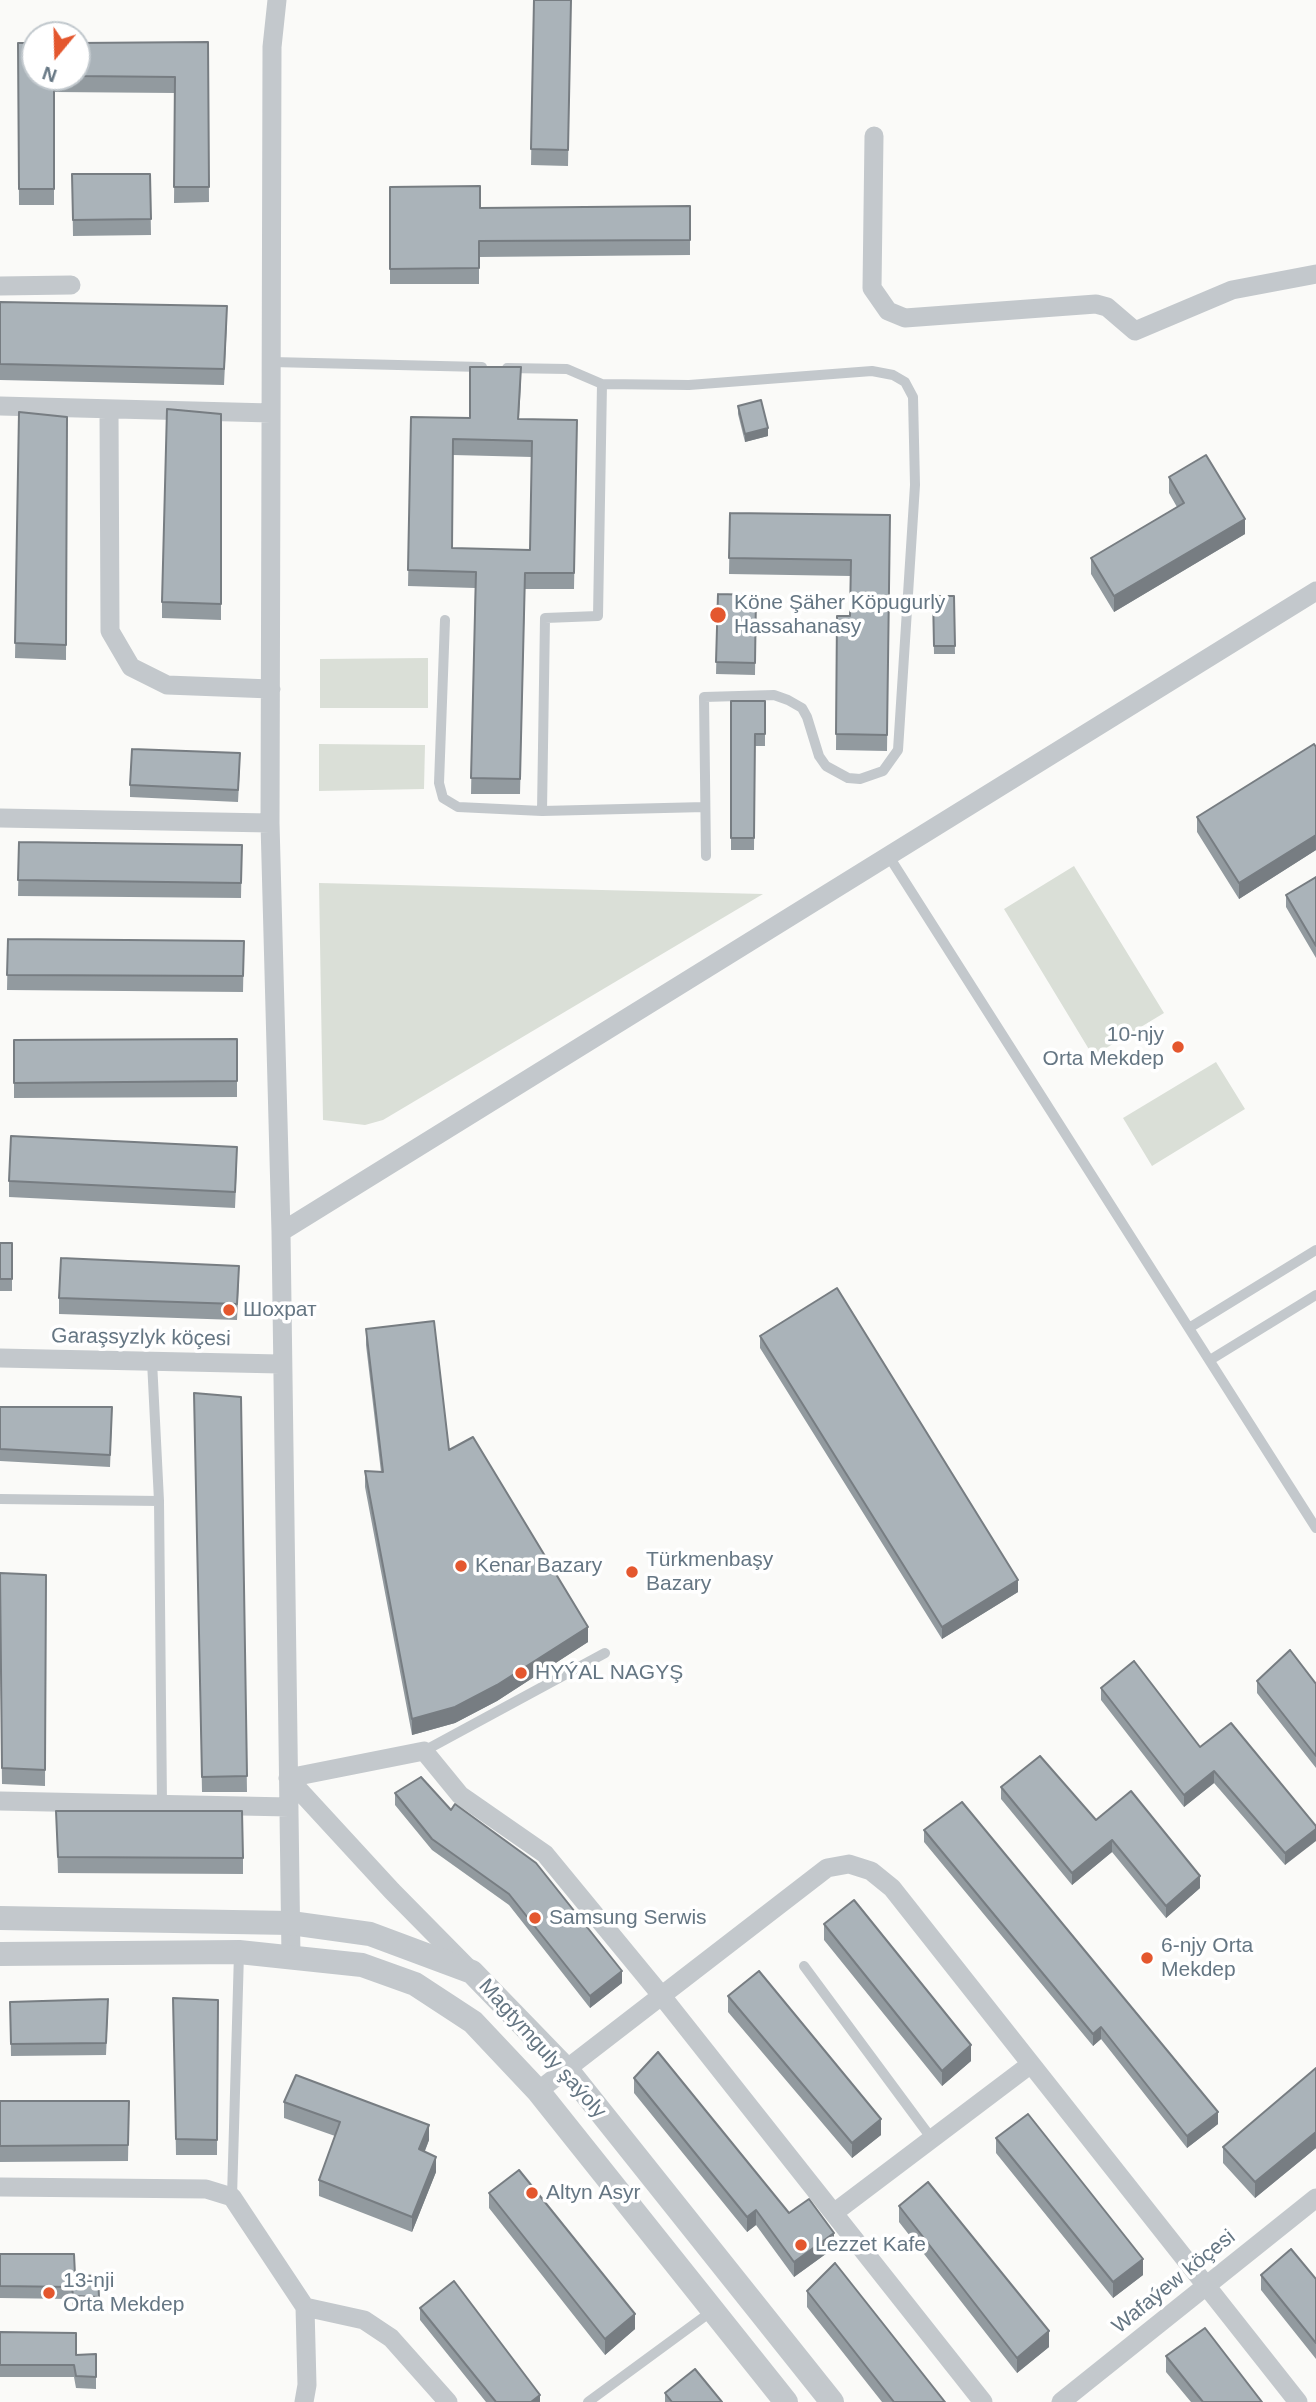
<!DOCTYPE html>
<html>
<head>
<meta charset="utf-8">
<style>
  body { margin:0 }
  #map { position:relative; width:1316px; height:2402px; overflow:hidden; background:#fafaf8; font-family:Helvetica,sans-serif }
  canvas { display:block }
  .north { position:absolute; left:21px; top:21px; width:70px; height:70px; box-sizing:border-box; background:#fff; border:2px solid #c1c8cd; border-radius:50%; rotate:199deg; font-size:19px; font-weight:700; line-height:28px; text-align:center; color:#657683 }
  .north::after { content:''; display:block; margin:auto; width:24px; height:32px; background:#e4572e; clip-path:polygon(50% 0,100% 100%,50% 72%,0 100%) }
</style>
</head>
<body>
<div id="map">
<canvas width="1316" height="2402"></canvas>
<div class="north">N</div>
</div>
<script>
const context = document.querySelector('canvas').getContext('2d');
context.lineJoin = 'round';
function fill(path, color) {
  context.fillStyle = color;
  context.fill(path, 'evenodd');
}
function shape(rows) {
  const path = new Path2D();
  for (const r of rows) {
    path.moveTo(r[0], r[1]);
    for (let i = 2; i < r.length; i += 2) path.lineTo(r[i], r[i + 1]);
  }
  return path;
}
function trace(path, color, width, dash) {
  context.strokeStyle = color;
  context.lineWidth = width;
  context.lineCap = dash ? 'butt' : 'round';
  context.setLineDash(dash || []);
  context.stroke(path);
}
function write(font, color, halo, rows, align = 'center') {
  context.font = font + ' Helvetica,sans-serif';
  context.lineWidth = 7;
  context.setLineDash([]);
  context.textBaseline = 'middle';
  context.strokeStyle = halo;
  context.fillStyle = color;
  for (const [text, x, y, turn = 0] of rows) {
    context.save();
    context.translate(x, y);
    context.rotate((+turn || 0) * Math.PI / 180);
    context.textAlign = isNaN(turn) ? turn : align;
    if (halo) context.strokeText(text, 0, 0);
    context.fillText(text, 0, 0);
    context.restore();
  }
}
fill(shape([
  [428,658,428,708,320,708,320,659],
  [319,744,425,745,424,789,319,791],
  [1074,866,1164,1013,1093,1056,1004,909],
  [319,883,763,894,383,1120,365,1125,323,1120],
  [1216,1062,1245,1109,1152,1166,1123,1118]
]), '#dadfd7');
trace(shape([
  [272,362,482,367],
  [507,368,567,369,602,384,689,385,872,371,893,375,905,382,913,397,915,485,898,750,883,771,860,779,848,778,826,766,819,756,807,717,802,708,788,700,774,695,704,697,706,856],
  [602,384,598,616,545,618,542,811,705,807],
  [445,620,439,783,443,798,458,807,542,811],
  [888,855,1316,1528],
  [1189,1328,1316,1250],
  [1210,1360,1316,1295],
  [152,1361,159,1501,162,1804],
  [0,1499,159,1501],
  [424,1751,605,1653],
  [804,1966,932,2139],
  [232,2197,239,1953],
  [588,2402,712,2311]
]), '#c3c8cc', 10);
trace(shape([
  [277,0,272,47,270,823,281,1232,291,1957],
  [874,136,872,288,888,311,905,318,1096,304,1107,307,1135,331,1232,290,1316,274],
  [0,286,71,285],
  [0,406,271,413],
  [109,409,110,631,131,667,167,685,271,689],
  [0,818,270,823],
  [281,1232,1316,591],
  [0,1358,280,1364],
  [288,1778,424,1751,460,1795,545,1854,661,1995,983,2402],
  [288,1778,392,1891,468,1968],
  [0,1801,289,1807],
  [538,2091,827,1868,849,1864,871,1871,892,1888,1298,2402],
  [0,2187,206,2189,232,2197,305,2307,307,2385,304,2402],
  [835,2212,1031,2064],
  [305,2307,364,2320,391,2338,448,2402],
  [1061,2402,1316,2198]
]), '#c3c8cc', 19);
trace(shape([
  [0,1918,291,1923,370,1934,472,1972,568,2071,832,2402],
  [0,1954,239,1952,362,1965,415,1984,473,2022,538,2091,786,2402]
]), '#c3c8cc', 24);
fill(shape([
  [534,0,571,0,568,166,531,165],
  [208,42,209,202,174,203,175,93,54,92,54,205,19,205,18,43,35,77,77,77,77,43],
  [72,174,150,174,151,235,73,236],
  [390,187,480,208,690,206,690,255,479,257,479,284,390,284],
  [0,302,227,322,224,385,0,380],
  [521,383,519,419,577,420,574,589,525,589,520,794,471,794,475,588,408,586,411,417,470,418],
  [453,455,532,457,530,550,452,548],
  [738,406,768,436,745,442,738,414],
  [19,412,67,417,66,660,15,658],
  [221,414,221,620,162,618,162,602],
  [1169,477,1245,534,1114,612,1091,574,1091,558,1177,507,1169,493],
  [730,513,890,515,887,751,836,750,837,616,850,616,851,576,729,574],
  [718,594,756,595,755,675,716,674],
  [933,596,954,596,955,654,934,654],
  [731,701,765,701,765,746,755,746,754,850,731,850],
  [1316,747,1316,850,1239,899,1197,832,1197,817],
  [240,765,238,802,130,797,130,785],
  [19,842,242,845,241,898,18,896],
  [1316,877,1316,958,1286,907,1286,895],
  [8,939,244,941,243,992,7,990],
  [237,1039,237,1097,14,1098,14,1040],
  [237,1163,235,1208,9,1197,9,1181],
  [0,1243,12,1243,12,1291,0,1291],
  [239,1281,237,1320,59,1314,59,1298],
  [366,1329,449,1450,588,1642,497,1701,455,1723,412,1735,365,1487,365,1471,381,1472,366,1345],
  [760,1336,1018,1592,942,1639,760,1348],
  [194,1393,241,1397,247,1792,202,1792],
  [0,1407,112,1419,110,1467,0,1461],
  [46,1575,45,1786,2,1784,0,1625],
  [1257,1681,1316,1684,1316,1768,1257,1693],
  [1101,1688,1200,1747,1316,1826,1285,1865,1214,1783,1184,1807,1101,1700],
  [1001,1787,1096,1820,1200,1888,1166,1918,1112,1852,1072,1885,1001,1799],
  [395,1793,451,1810,622,1983,590,2008,509,1905,432,1850,395,1805],
  [56,1811,243,1858,243,1874,58,1873],
  [924,1830,1218,2124,1187,2148,1101,2039,1093,2046,924,1842],
  [824,1924,971,2061,942,2086,824,1940],
  [728,1996,881,2135,852,2158,728,2012],
  [173,1998,218,2000,217,2155,176,2155],
  [10,2002,108,2011,106,2055,11,2056],
  [1316,2068,1316,2148,1255,2198,1223,2163,1223,2147],
  [634,2078,789,2213,834,2248,794,2277,756,2225,747,2232,634,2093],
  [0,2101,129,2101,128,2161,0,2162],
  [284,2102,429,2140,425,2151,436,2172,412,2232,319,2196,319,2180,335,2136,284,2118],
  [996,2138,1143,2275,1113,2298,996,2153],
  [489,2193,635,2329,605,2355,489,2208],
  [899,2206,1049,2347,1017,2373,899,2222],
  [0,2254,75,2275,98,2276,99,2309,73,2308,72,2299,0,2298],
  [1261,2275,1316,2279,1316,2359,1261,2290],
  [807,2291,945,2402,882,2402,807,2307],
  [420,2308,540,2402,486,2402,420,2320],
  [0,2332,76,2355,96,2354,96,2389,76,2388,74,2377,0,2377],
  [1166,2356,1262,2402,1191,2402,1166,2372],
  [665,2393,722,2402,665,2402]
]), '#929a9f');
fill(shape([
  [768,428,768,436,745,442,745,434],
  [1245,519,1245,534,1114,612,1114,596],
  [1316,835,1316,850,1239,899,1239,883],
  [1018,1580,1018,1592,942,1639,942,1627],
  [588,1627,588,1642,497,1701,455,1723,412,1735,412,1719],
  [1214,1771,1214,1783,1184,1807,1184,1795],
  [1316,1829,1316,1841,1285,1865,1285,1853],
  [1112,1840,1112,1852,1072,1885,1072,1873],
  [1200,1876,1200,1888,1166,1918,1166,1906],
  [622,1971,622,1983,590,2008,590,1996],
  [1101,2027,1101,2039,1093,2046,1093,2034],
  [971,2045,971,2061,942,2086,942,2071],
  [1218,2112,1218,2124,1187,2148,1187,2136],
  [881,2119,881,2135,852,2158,852,2143],
  [429,2125,429,2140,419,2165,419,2149],
  [1316,2132,1316,2148,1255,2198,1255,2182],
  [436,2157,436,2172,412,2232,412,2217],
  [756,2210,756,2225,747,2232,747,2217],
  [834,2233,834,2248,794,2277,794,2262],
  [1143,2259,1143,2275,1113,2298,1113,2282],
  [635,2314,635,2329,605,2355,605,2339],
  [1049,2331,1049,2347,1017,2373,1017,2358],
  [540,2395,540,2402,531,2402]
]), '#777d82');
const building = shape([
  [534,0,571,0,568,150,531,149,534,0],
  [208,42,209,187,174,187,175,77,77,76,77,43,208,42],
  [18,43,35,43,35,77,54,77,54,189,19,189,18,43],
  [72,174,150,174,151,219,73,220,72,174],
  [480,186,480,208,690,206,690,240,479,241,479,268,390,269,390,187,480,186],
  [0,302,227,306,224,369,0,364,0,302],
  [470,367,521,367,518,419,577,420,574,573,525,573,520,779,471,778,476,572,408,570,411,417,470,418,470,367],
  [453,439,532,441,530,550,452,548,453,439],
  [761,400,768,428,745,434,738,406,761,400],
  [167,409,221,414,221,604,162,602,167,409],
  [19,412,67,417,66,645,15,643,19,412],
  [1206,455,1245,519,1114,596,1091,558,1184,503,1169,477,1206,455],
  [730,513,890,515,887,735,836,734,837,616,850,616,851,560,729,558,730,513],
  [718,594,756,595,755,663,716,662,718,594],
  [933,596,954,596,955,646,934,646,933,596],
  [731,701,765,701,765,734,755,734,754,838,731,838,731,701],
  [1314,744,1316,747,1316,835,1239,883,1197,817,1314,744],
  [132,749,240,753,238,790,130,785,132,749],
  [19,842,242,845,241,883,18,880,19,842],
  [1316,877,1316,946,1286,895,1316,877],
  [8,939,244,941,243,976,7,975,8,939],
  [237,1039,237,1081,14,1083,14,1040,237,1039],
  [11,1136,237,1147,235,1192,9,1181,11,1136],
  [0,1243,12,1243,12,1279,0,1279,0,1243],
  [61,1258,239,1266,237,1304,59,1298,61,1258],
  [837,1288,1018,1580,942,1627,760,1336,837,1288],
  [434,1321,449,1450,473,1437,588,1627,497,1685,455,1707,412,1719,365,1471,383,1472,366,1329,434,1321],
  [194,1393,241,1397,247,1776,202,1777,194,1393],
  [0,1407,112,1407,110,1455,0,1449,0,1407],
  [0,1573,46,1575,45,1770,2,1768,0,1573],
  [1290,1650,1316,1684,1316,1756,1257,1681,1290,1650],
  [1134,1661,1200,1747,1231,1723,1316,1826,1316,1829,1285,1853,1214,1771,1184,1795,1101,1688,1134,1661],
  [1040,1756,1096,1820,1131,1791,1200,1876,1166,1906,1112,1840,1072,1873,1001,1787,1040,1756],
  [421,1777,451,1810,455,1804,536,1863,622,1971,590,1996,509,1894,432,1839,395,1793,421,1777],
  [962,1802,1218,2112,1187,2136,1101,2027,1093,2034,924,1830,962,1802],
  [56,1811,242,1811,243,1858,58,1857,56,1811],
  [854,1900,971,2045,942,2071,824,1924,854,1900],
  [759,1971,881,2119,852,2143,728,1996,759,1971],
  [173,1998,218,2000,217,2140,176,2139,173,1998],
  [108,1999,106,2043,11,2044,10,2002,108,1999],
  [658,2052,789,2213,809,2199,834,2233,794,2262,756,2210,747,2217,634,2078,658,2052],
  [1316,2068,1316,2132,1255,2182,1223,2147,1316,2068],
  [296,2075,429,2125,419,2149,436,2157,412,2217,319,2180,340,2122,284,2102,296,2075],
  [0,2101,129,2101,128,2145,0,2146,0,2101],
  [1028,2114,1143,2259,1113,2282,996,2138,1028,2114],
  [519,2170,635,2314,605,2339,489,2193,519,2170],
  [928,2182,1049,2331,1017,2358,899,2206,928,2182],
  [1291,2249,1316,2279,1316,2343,1261,2275,1291,2249],
  [0,2254,74,2254,75,2275,98,2276,99,2297,73,2296,72,2287,0,2286,0,2254],
  [835,2263,945,2402,894,2402,807,2291,835,2263],
  [454,2281,540,2395,531,2402,496,2402,420,2308,454,2281],
  [1205,2328,1262,2402,1203,2402,1166,2356,1205,2328],
  [0,2332,76,2333,76,2355,96,2354,96,2377,76,2376,74,2365,0,2365,0,2332],
  [695,2369,722,2402,672,2402,665,2393,695,2369]
]);
fill(building, '#aab3b9');
trace(building, '#777d82', 2);
for (const [x, y, r, color] of [
  [718,615,9,"#e4572e"],
  [1178,1047,7,"#e4572e"],
  [229,1310,7,"#e4572e"],
  [461,1566,7,"#e4572e"],
  [632,1572,7,"#e4572e"],
  [521,1673,7,"#e4572e"],
  [535,1918,7,"#e4572e"],
  [1147,1958,7,"#e4572e"],
  [532,2193,7,"#e4572e"],
  [801,2245,7,"#e4572e"],
  [49,2293,7,"#e4572e"]
]) {
  const dot = new Path2D();
  dot.arc(x, y, r, 0, 2 * Math.PI);
  context.fillStyle = color;
  context.fill(dot);
  trace(dot, '#fff', 2.5);
}
write('21px', '#657683', '#fff', [
  ["Köne Şäher Köpugurly",734,603],
  ["Hassahanasy",734,627],
  ["10-njy",1164,1035,"right"],
  ["Orta Mekdep",1164,1059,"right"],
  ["Шохрат",243,1310],
  ["Türkmenbaşy",646,1560],
  ["Bazary",646,1584],
  ["Kenar Bazary",475,1566],
  ["HYÝAL NAGYŞ",535,1673],
  ["Samsung Serwis",549,1918],
  ["6-njy Orta",1161,1946],
  ["Mekdep",1161,1970],
  ["Altyn Asyr",546,2193],
  ["Lezzet Kafe",815,2245],
  ["13-nji",63,2281],
  ["Orta Mekdep",63,2305]
], 'left');
write('21px', '#657683', '#fff', [
  ["Garaşsyzlyk köçesi",141,1338,1],
  ["Magtymguly şaýoly",542,2049,48],
  ["Wafaýew köçesi",1174,2282,-39]
]);
</script>
</body>
</html>
